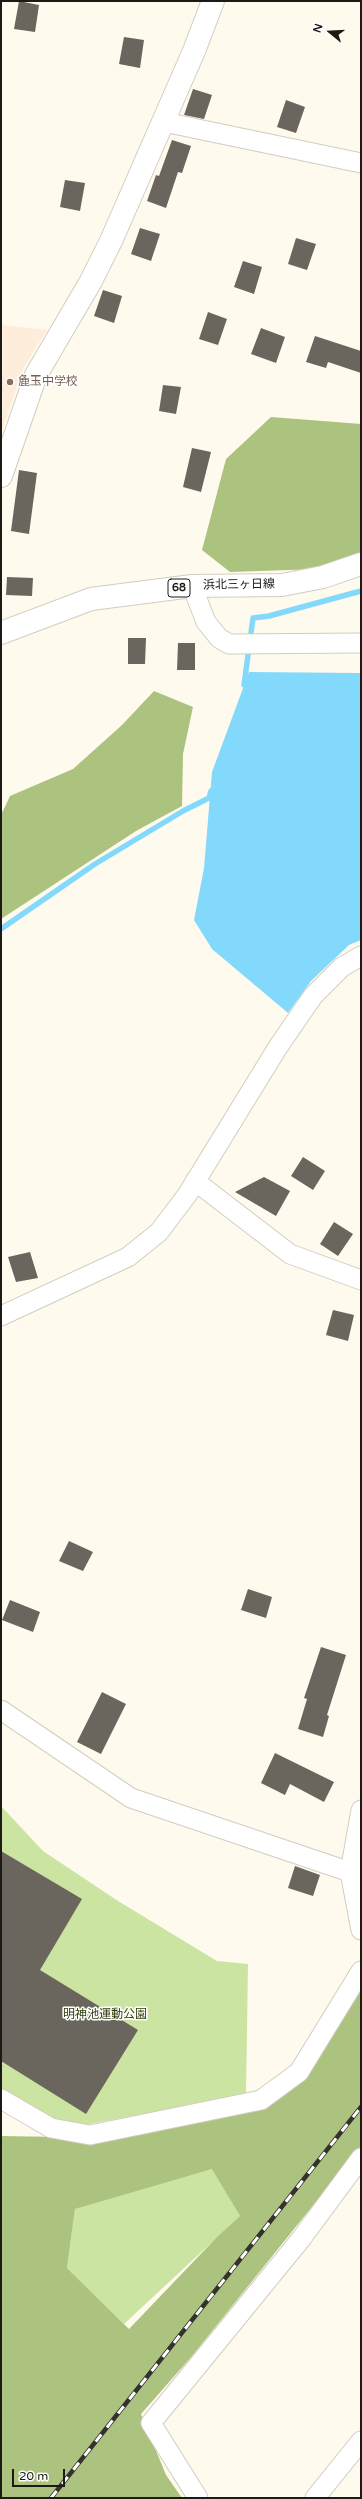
<!DOCTYPE html>
<html>
<head>
<meta charset="utf-8">
<style>
  body { margin:0 }
  #map { position:relative; width:362px; height:2499px; overflow:hidden; background:#fffaee; font-family:"Varela Round",sans-serif }
  canvas { display:block }
  .frame { position:absolute; inset:0; border:2px solid #1c1a16; pointer-events:none }
  .north { position:absolute; left:310px; top:12px; width:40px; height:40px; -webkit-text-stroke:3px #fff; paint-order:stroke; rotate:288deg; font-size:11px; font-weight:700; line-height:16px; text-align:center; color:#1c1a16 }
  .north::after { content:''; display:block; margin:auto; width:14px; height:18px; background:#1c1a16; clip-path:polygon(50% 0,100% 100%,50% 72%,0 100%) }
  .scale { position:absolute; left:12px; top:2469px; width:53px; height:18px; box-sizing:border-box; border:2px solid #1c1a16; border-top:0; padding-left:5px; font-size:12px; line-height:14px; white-space:nowrap; color:#1c1a16; -webkit-text-stroke:3px #fff; paint-order:stroke }
</style>
</head>
<body>
<div id="map">
<canvas width="362" height="2499"></canvas>
<div class="frame"></div>
<div class="north">N</div>
<div class="scale">20 m</div>
</div>
<script>
const context = document.querySelector('canvas').getContext('2d');
context.lineJoin = 'round';
function fill(path, color) {
  context.fillStyle = color;
  context.fill(path, 'evenodd');
}
function shape(rows) {
  const path = new Path2D();
  for (const r of rows) {
    path.moveTo(r[0], r[1]);
    for (let i = 2; i < r.length; i += 2) path.lineTo(r[i], r[i + 1]);
  }
  return path;
}
function trace(path, color, width, dash) {
  context.strokeStyle = color;
  context.lineWidth = width;
  context.lineCap = dash ? 'butt' : 'round';
  context.setLineDash(dash || []);
  context.stroke(path);
}
function write(font, color, halo, rows, align = 'center') {
  context.font = font + ' "Varela Round","Noto Sans JP",sans-serif';
  context.lineWidth = 3;
  context.setLineDash([]);
  context.textBaseline = 'middle';
  context.strokeStyle = halo;
  context.fillStyle = color;
  for (const [text, x, y, turn = 0] of rows) {
    context.save();
    context.translate(x, y);
    context.rotate((+turn || 0) * Math.PI / 180);
    context.textAlign = isNaN(turn) ? turn : align;
    if (halo) context.strokeText(text, 0, 0);
    context.fillText(text, 0, 0);
    context.restore();
  }
}
fill(shape([
  [1,325,47,330,23,369,1,434]
]), '#feeddb');
fill(shape([
  [1,1806,43,1851,118,1901,217,1961,248,1964,246,2095,84,2125,52,2122,1,2093],
  [213,2169,240,2216,124,2324,67,2268,75,2209,178,2177]
]), '#cce4a1');
fill(shape([
  [271,417,361,424,361,564,348,568,230,572,202,550,226,459],
  [154,691,193,707,183,754,182,806,136,831,1,919,1,815,10,796,73,769,122,725],
  [361,1987,361,2158,339,2173,192,2356,141,2414,166,2475,182,2498,1,2498,1,2136,61,2137,196,2120,299,2072],
  [212,2169,240,2216,217,2237,129,2329,67,2268,75,2209]
]), '#abc37e');
fill(shape([
  [249,672,361,673,361,940,349,945,311,981,288,1013,212,949,194,920,204,868,212,772]
]), '#82d9fb');
trace(shape([
  [244,685,253,618,269,616,361,591],
  [1,929,95,864,183,811,209,798,211,791]
]), '#82d9fb', 5.5);
fill(shape([
  [19,1,39,5,35,32,14,29],
  [124,37,144,40,140,68,119,64],
  [193,89,212,95,204,119,184,115],
  [286,100,305,107,296,133,277,127],
  [172,140,191,146,182,173,178,172,166,208,147,201,156,175,159,176],
  [65,180,85,183,80,211,60,207],
  [140,228,160,234,151,261,131,254],
  [296,238,316,244,307,270,288,264],
  [243,261,262,267,254,294,234,287],
  [103,290,122,296,114,323,94,316],
  [208,312,227,319,218,345,199,339],
  [261,328,285,337,276,363,251,354],
  [315,336,361,351,361,373,328,362,326,368,306,362],
  [163,385,181,387,176,414,159,411],
  [192,448,211,452,201,492,183,487],
  [19,470,37,473,29,534,11,531],
  [7,577,33,578,32,596,6,595],
  [128,638,146,638,145,664,128,664],
  [178,643,195,643,195,670,177,670],
  [303,1157,325,1171,313,1190,291,1176],
  [264,1177,290,1191,276,1216,235,1192],
  [334,1222,353,1234,338,1256,320,1244],
  [30,1252,38,1278,16,1282,8,1257],
  [333,1310,354,1315,348,1341,326,1335],
  [69,1541,93,1552,83,1571,59,1561],
  [248,1589,272,1597,266,1618,241,1610],
  [10,1600,40,1612,33,1632,2,1620],
  [321,1647,346,1655,327,1715,329,1716,323,1737,298,1729,307,1699,304,1698],
  [102,1692,126,1704,101,1754,77,1742],
  [275,1753,334,1782,324,1802,290,1784,285,1795,261,1783],
  [1,1851,82,1899,40,1970,138,2030,86,2114,1,2061],
  [295,1866,320,1875,313,1896,288,1888]
]), '#6b665d');
const street = shape([
  [164,122,361,163],
  [192,586,206,622,219,638,229,644,361,643],
  [195,1181,290,1254,361,1280],
  [1,1316,128,1257,159,1232,187,1195,278,1047,313,996,342,967,361,956],
  [1,1710,131,1798,350,1872,361,1873],
  [361,1810,350,1872,361,1930],
  [1,2099,51,2128,90,2135,261,2100,299,2072,361,1971],
  [198,2498,151,2423,301,2239,361,2158],
  [315,2498,361,2441]
]);
const secondary = shape([
  [1,476,36,375,91,281,111,241,194,51,213,1]
]);
const primary = shape([
  [1,633,91,599,192,586,282,585,323,577,361,564]
]);
trace(street, '#d1cdc1', 21);
trace(secondary, '#d1cdc1', 24);
trace(primary, '#d1cdc1', 24);
trace(street, '#fff', 19);
trace(secondary, '#fff', 22);
trace(primary, '#fff', 22);
const rail = shape([
  [51,2498,361,2107]
]);
trace(rail, '#35322e', 4.5);
trace(rail, '#fff', 3, [9]);
for (const [x, y, r, color] of [
  [10,382,4,"#8d6e63"]
]) {
  const dot = new Path2D();
  dot.arc(x, y, r, 0, 2 * Math.PI);
  context.fillStyle = color;
  context.fill(dot);
  trace(dot, '#fff', 1.5);
}
for (const [x, y, w] of [
  [179,588,22]
]) {
  const box = new Path2D();
  box.roundRect(x - w / 2, y - 9, w, 18, 3);
  context.fillStyle = '#fff';
  context.fill(box);
  trace(box, '#1c1a16', 1);
}
write('bold 11px', '#1c1a16', null, [
  ["68",179,588]
]);
write('12px', '#785e54', '#fff', [
  ["麁玉中学校",18,382]
], 'left');
write('12px', '#1c1a16', '#fff', [
  ["浜北三ヶ日線",239,585,-1]
]);
write('12px', '#2e3d09', '#fff', [
  ["明神池運動公園",105,2015]
]);
</script>
</body>
</html>
